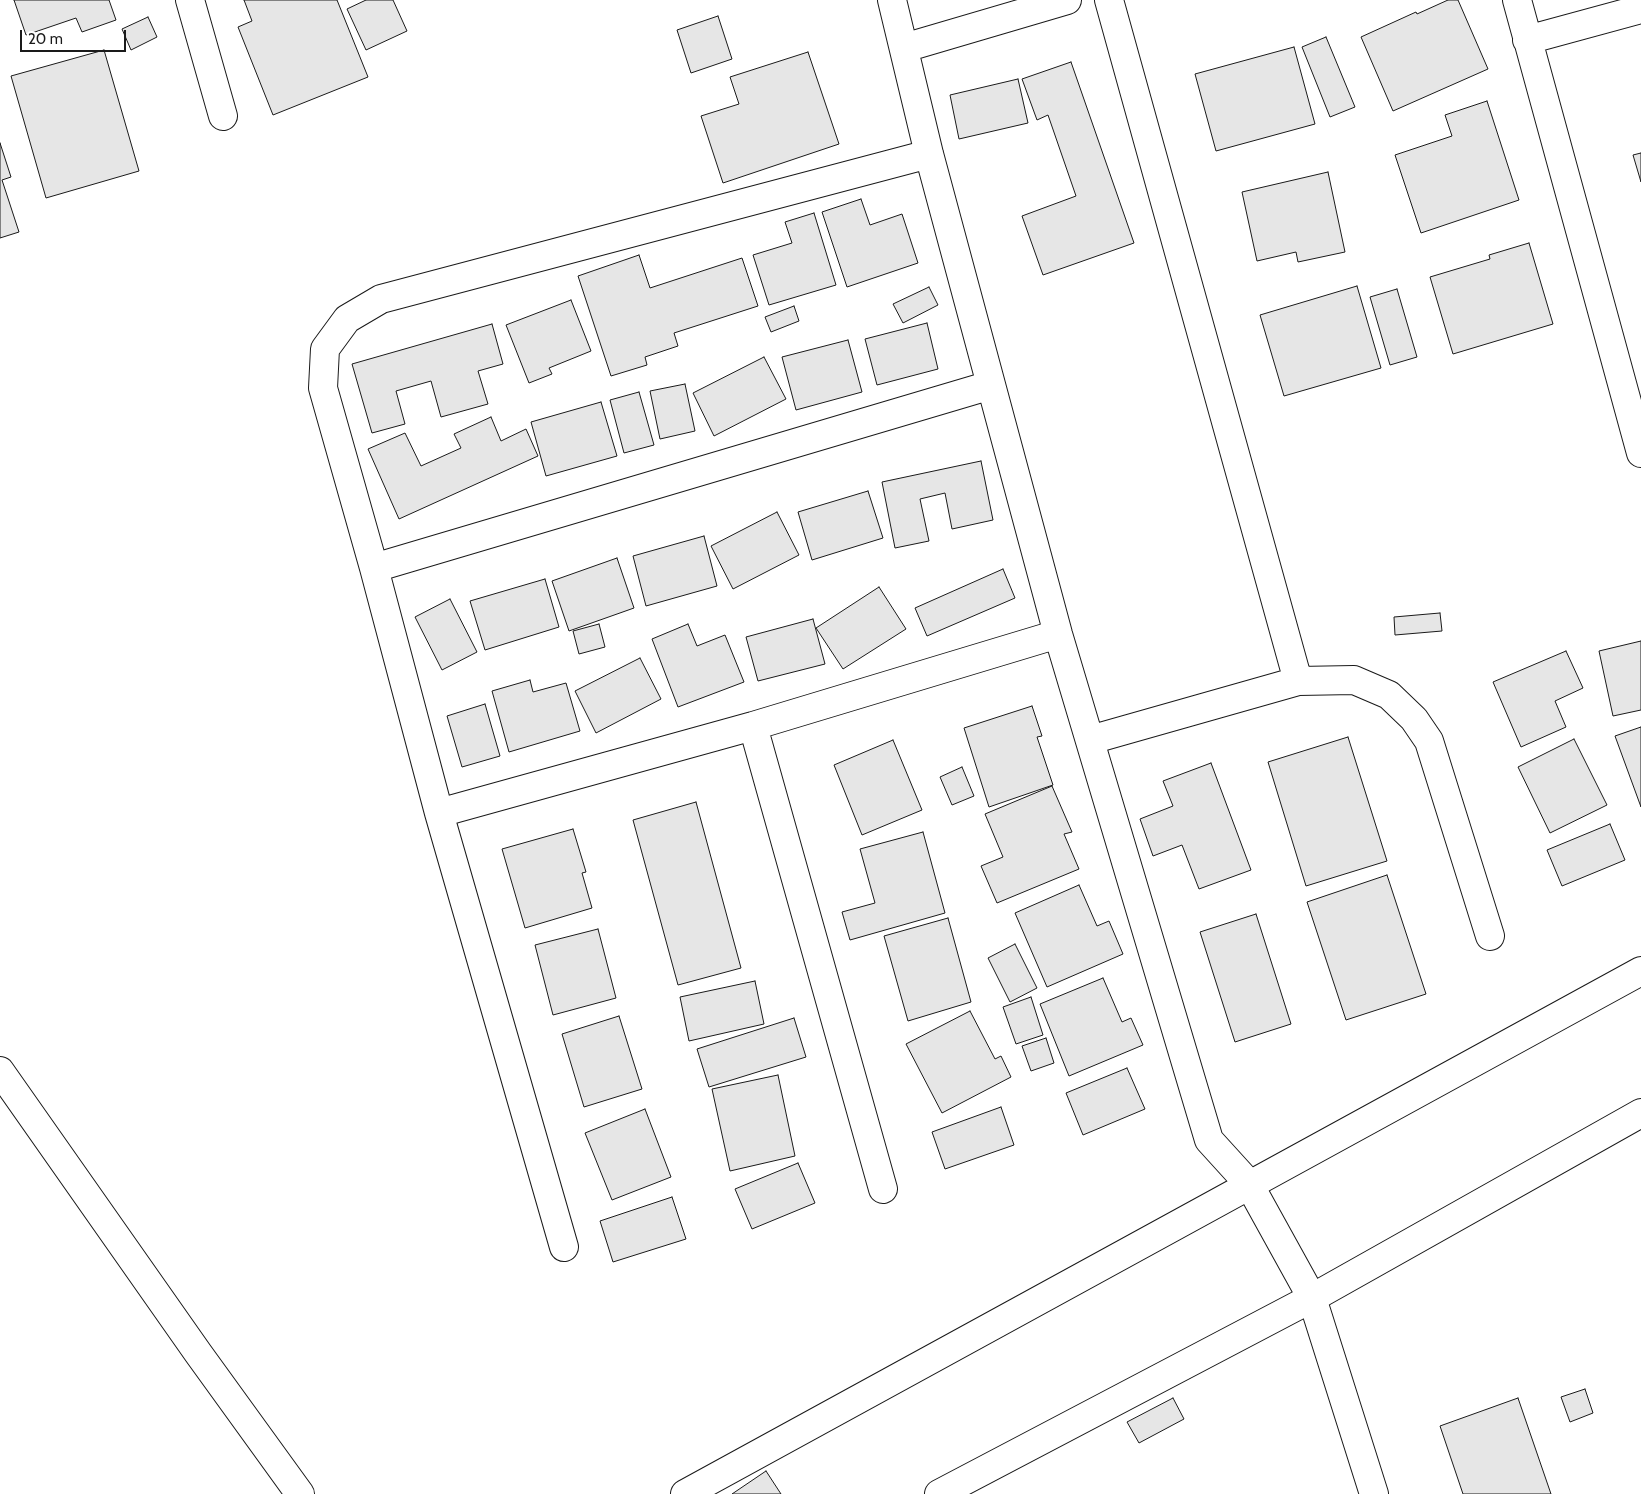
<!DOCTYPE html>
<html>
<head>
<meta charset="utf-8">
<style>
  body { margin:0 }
  #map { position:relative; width:1641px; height:1494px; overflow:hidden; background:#fff; font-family:Cabin,sans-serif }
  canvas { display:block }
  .scale { position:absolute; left:20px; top:30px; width:106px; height:22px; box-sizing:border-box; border:2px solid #1a1a1a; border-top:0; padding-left:6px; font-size:15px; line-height:18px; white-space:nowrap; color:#1a1a1a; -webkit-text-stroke:4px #fff; paint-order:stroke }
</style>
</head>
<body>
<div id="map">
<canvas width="1641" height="1494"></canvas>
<div class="scale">20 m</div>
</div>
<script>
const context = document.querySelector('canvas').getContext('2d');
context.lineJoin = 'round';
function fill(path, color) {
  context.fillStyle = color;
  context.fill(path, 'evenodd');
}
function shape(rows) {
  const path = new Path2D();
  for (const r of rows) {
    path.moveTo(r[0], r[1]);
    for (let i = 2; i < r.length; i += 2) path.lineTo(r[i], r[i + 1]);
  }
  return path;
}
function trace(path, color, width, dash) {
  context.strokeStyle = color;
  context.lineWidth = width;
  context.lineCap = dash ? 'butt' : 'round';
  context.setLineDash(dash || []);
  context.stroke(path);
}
const building = shape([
  [14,0,109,0,116,20,82,32,76,18,26,35,14,0],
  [244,0,337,0,368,77,273,115,238,27,252,21,244,0],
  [366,0,393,0,407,31,366,50,347,9,366,0],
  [1448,0,1458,0,1488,69,1393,111,1361,37,1416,12,1417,14,1448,0],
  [718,16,732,59,691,73,677,30,718,16],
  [148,17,157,37,131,50,122,29,148,17],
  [1326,37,1355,107,1330,117,1302,47,1326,37],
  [1294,47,1315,124,1216,151,1195,74,1294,47],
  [104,50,139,171,46,198,11,76,104,50],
  [808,52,839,144,723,183,701,116,739,104,730,77,808,52],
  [1071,62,1134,243,1043,275,1022,216,1076,196,1048,115,1037,120,1022,79,1071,62],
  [1018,79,1028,123,959,139,950,95,1018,79],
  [1487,101,1519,200,1421,233,1395,155,1452,136,1445,115,1487,101],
  [0,143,11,177,2,180,19,232,0,238,0,143],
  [1641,153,1641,182,1633,155,1641,153],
  [1328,172,1345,252,1298,262,1296,252,1257,261,1242,192,1328,172],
  [861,199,870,225,902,214,918,263,847,287,822,212,861,199],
  [814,213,836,285,769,305,753,255,792,243,785,222,814,213],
  [1529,243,1553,324,1453,354,1430,277,1490,259,1489,255,1529,243],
  [639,255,650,288,742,258,758,306,674,333,678,346,645,357,647,365,611,376,578,276,639,255],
  [1357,286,1381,368,1284,396,1260,315,1357,286],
  [929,287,938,305,903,323,893,304,929,287],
  [1397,289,1417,357,1390,365,1370,297,1397,289],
  [571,300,591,351,549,368,552,374,529,383,506,325,571,300],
  [794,306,799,321,771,332,765,317,794,306],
  [927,323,938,369,877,385,865,339,927,323],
  [492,324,503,364,478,371,488,404,441,417,431,381,396,391,405,424,372,433,352,364,492,324],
  [848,340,862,392,796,410,782,357,848,340],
  [764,357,786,399,714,436,693,393,764,357],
  [685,384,695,431,660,439,650,391,685,384],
  [639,392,654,445,624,453,610,400,639,392],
  [601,402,617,456,546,476,531,422,601,402],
  [491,417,501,441,526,429,538,456,399,519,368,449,405,433,421,466,461,448,454,434,491,417],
  [981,461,993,520,952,529,945,493,920,499,929,541,895,548,882,482,981,461],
  [868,491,883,538,812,560,798,512,868,491],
  [777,512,799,555,733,589,711,546,777,512],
  [704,536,717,586,646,606,633,556,704,536],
  [617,558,634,608,569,631,552,581,617,558],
  [1003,569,1015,598,927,636,915,608,1003,569],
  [545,579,559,627,485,650,470,601,545,579],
  [879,587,906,629,843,669,816,628,879,587],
  [450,599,477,652,442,670,415,617,450,599],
  [1440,613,1442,631,1395,635,1394,617,1440,613],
  [813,619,825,664,758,681,746,637,813,619],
  [599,624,605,647,579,654,573,631,599,624],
  [688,624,697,646,725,635,744,682,678,707,652,639,688,624],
  [1641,641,1641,710,1613,716,1599,651,1641,641],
  [1566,651,1583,688,1555,701,1566,727,1521,747,1493,682,1566,651],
  [640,658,661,699,596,733,575,691,640,658],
  [530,680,533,692,566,683,580,731,509,752,492,691,530,680],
  [485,704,500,756,462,767,447,716,485,704],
  [1032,706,1042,736,1037,737,1053,785,989,807,964,728,1032,706],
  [1641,727,1641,807,1615,736,1641,727],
  [1348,737,1387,861,1306,886,1268,762,1348,737],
  [1574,739,1607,805,1550,833,1518,767,1574,739],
  [893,740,922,810,862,835,834,765,893,740],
  [1211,763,1251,870,1199,889,1182,845,1153,856,1140,819,1173,806,1163,781,1211,763],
  [962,767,974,796,952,805,940,777,962,767],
  [1052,786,1072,832,1064,834,1079,869,997,903,981,866,1003,857,985,814,1052,786],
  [696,802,741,968,678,985,633,820,696,802],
  [1610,824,1625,860,1562,886,1547,850,1610,824],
  [573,829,586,872,582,873,592,908,525,928,502,849,573,829],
  [923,832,945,913,850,940,842,912,875,903,860,849,923,832],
  [1387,875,1426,994,1346,1020,1307,902,1387,875],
  [1079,885,1097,926,1109,921,1123,954,1047,987,1015,913,1079,885],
  [1256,914,1291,1024,1235,1042,1200,932,1256,914],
  [948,918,971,1002,908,1021,884,936,948,918],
  [598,929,616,998,553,1015,535,945,598,929],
  [1015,944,1037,988,1010,1002,988,958,1015,944],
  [1103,978,1122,1022,1131,1018,1143,1045,1069,1076,1040,1004,1103,978],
  [755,981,764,1024,689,1041,680,997,755,981],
  [1031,997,1043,1035,1016,1044,1003,1007,1031,997],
  [970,1011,995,1059,1001,1056,1011,1077,942,1113,906,1044,970,1011],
  [619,1016,642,1089,584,1107,562,1034,619,1016],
  [794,1018,806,1057,709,1087,697,1049,794,1018],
  [1046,1038,1054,1063,1031,1071,1022,1046,1046,1038],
  [1127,1068,1145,1109,1083,1135,1066,1093,1127,1068],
  [778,1075,795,1156,730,1171,712,1089,778,1075],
  [1001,1107,1014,1145,945,1169,932,1132,1001,1107],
  [645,1109,671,1177,612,1200,585,1133,645,1109],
  [798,1163,815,1203,752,1229,735,1189,798,1163],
  [672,1197,686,1239,613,1262,600,1221,672,1197],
  [1585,1389,1593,1413,1570,1422,1561,1397,1585,1389],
  [1173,1398,1184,1419,1139,1443,1127,1422,1173,1398],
  [1518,1398,1551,1494,1463,1494,1440,1426,1518,1398],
  [766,1471,781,1494,732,1494,766,1471]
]);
fill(building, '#e6e6e6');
trace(building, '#1a1a1a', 1);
const street = shape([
  [190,0,223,116],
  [892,0,929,154,1058,634,1209,1140,1249,1184,1312,1298,1374,1494],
  [1109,0,1298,681],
  [1517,0,1641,453],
  [1527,40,1641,9],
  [904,48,1067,0],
  [374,568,991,385],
  [753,726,883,1189],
  [1090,740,1298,681,1354,680,1389,695,1414,719,1429,741,1490,936],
  [439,813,753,726,1058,634],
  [564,1247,439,813,374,568,323,388,325,349,347,319,381,299,929,154]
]);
const secondary = shape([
  [685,1494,1641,971],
  [939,1494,1312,1298,1641,1113]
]);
const primary = shape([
  [0,1071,198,1353,300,1494]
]);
trace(street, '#1a1a1a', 30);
trace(secondary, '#1a1a1a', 30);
trace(primary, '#1a1a1a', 30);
trace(street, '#fff', 28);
trace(secondary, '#fff', 28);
trace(primary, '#fff', 28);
</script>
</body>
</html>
